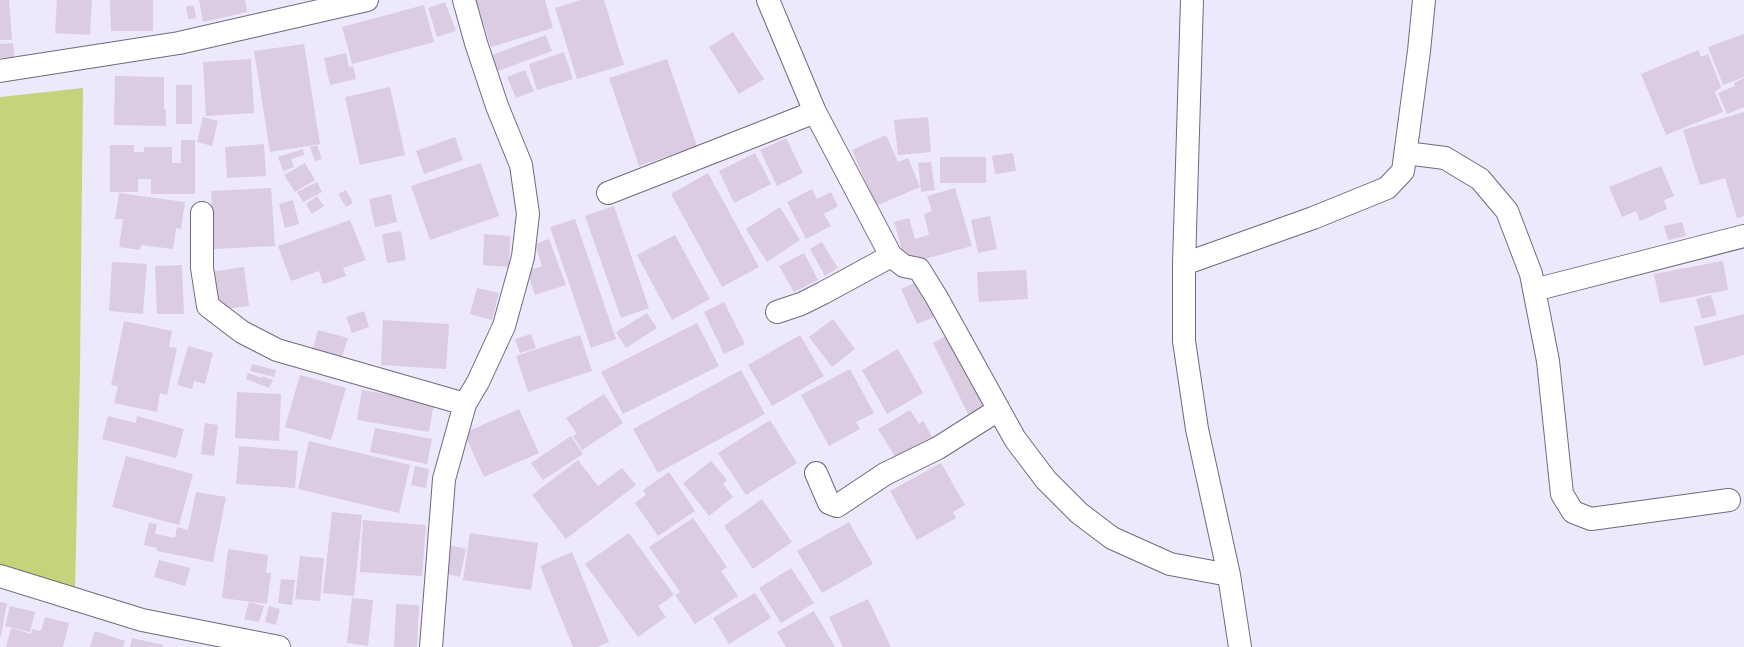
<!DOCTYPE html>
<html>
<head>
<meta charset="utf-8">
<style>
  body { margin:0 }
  canvas { display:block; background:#ede8fc }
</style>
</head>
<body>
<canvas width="1744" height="647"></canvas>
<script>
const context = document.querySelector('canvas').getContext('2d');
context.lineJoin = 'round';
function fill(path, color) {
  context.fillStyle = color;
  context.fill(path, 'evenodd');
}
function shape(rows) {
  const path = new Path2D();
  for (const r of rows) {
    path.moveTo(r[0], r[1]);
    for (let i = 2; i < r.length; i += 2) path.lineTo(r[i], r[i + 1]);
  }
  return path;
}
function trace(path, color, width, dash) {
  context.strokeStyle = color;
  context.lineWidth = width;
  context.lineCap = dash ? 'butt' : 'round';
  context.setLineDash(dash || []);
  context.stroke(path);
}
fill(shape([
  [83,88,80,368,75,590,0,569,0,97]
]), '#c5d47b');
fill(shape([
  [0,0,9,0,12,40,0,40],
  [57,0,92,0,90,35,55,33],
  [110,0,153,0,153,31,111,31],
  [199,0,245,0,247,12,203,22],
  [476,0,545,0,553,28,491,47],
  [580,0,604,0,624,65,577,79,555,8],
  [445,2,456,31,437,37,428,8],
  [424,5,434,42,352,64,342,27],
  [186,6,194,6,196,18,188,19],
  [733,32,764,79,739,94,709,47],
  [1744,34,1744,77,1723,85,1708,47],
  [546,35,552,51,498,71,492,55],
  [13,43,14,57,0,58,0,44],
  [304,44,320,144,270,152,254,51],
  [1698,50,1701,57,1708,54,1721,87,1715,92,1723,112,1666,135,1641,74],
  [564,52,573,79,537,90,529,64],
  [346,53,349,67,353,66,356,79,330,85,324,58],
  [251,59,254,113,206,116,203,62],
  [667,59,697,146,639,166,609,78],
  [525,70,534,91,516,98,507,77],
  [115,76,164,77,164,109,166,110,166,126,114,125],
  [1744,78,1744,107,1727,114,1718,93,1735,86,1734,83],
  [176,85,192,85,192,124,176,124],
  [390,87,405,155,360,165,345,97],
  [1744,112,1744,216,1737,218,1725,178,1700,185,1683,130],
  [203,117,218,121,212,146,197,142],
  [928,117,931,152,898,155,894,120],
  [886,135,898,162,908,158,920,187,876,206,852,150],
  [455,137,463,160,424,174,416,151],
  [786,138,803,173,777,186,760,150],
  [181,140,195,140,195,194,151,194,151,179,138,179,138,192,110,192,110,145,134,145,134,152,144,152,144,147,172,147,172,163,181,163],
  [264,144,266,176,227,178,225,147],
  [317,145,322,159,315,161,310,147],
  [303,149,304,155,291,159,294,167,283,171,278,157],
  [755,153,771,184,734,203,719,171],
  [1013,153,1016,171,995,174,992,156],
  [940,157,986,157,986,183,940,183],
  [931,162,935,190,921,192,918,163],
  [305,163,315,180,295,192,284,175],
  [481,163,499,216,430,240,411,186],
  [1661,166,1674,196,1664,200,1667,209,1640,221,1636,211,1622,217,1609,187],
  [708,173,759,267,722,287,671,194],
  [317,182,322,192,303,202,297,192],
  [271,188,275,246,214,249,211,191],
  [955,188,972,246,906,264,894,222,909,218,915,239,929,235,924,214,932,211,927,196],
  [812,189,817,199,831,192,838,206,824,214,831,226,806,239,787,202],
  [346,190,353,203,346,207,338,194],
  [119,193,185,202,181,229,176,228,173,249,141,245,140,250,119,247,123,219,115,219],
  [391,194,397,222,375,227,369,199],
  [317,196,324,206,312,214,306,204],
  [293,200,299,224,285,228,279,204],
  [614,206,649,308,621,318,585,216],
  [780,207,800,240,767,262,746,229],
  [990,216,997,249,978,253,971,220],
  [575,219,616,339,591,348,550,227],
  [350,220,366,260,343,268,346,276,323,284,319,271,291,281,278,246],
  [1682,222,1686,236,1668,240,1664,226],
  [401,231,406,260,387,263,382,234],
  [484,234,510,236,509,267,483,265],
  [675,235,710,299,672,320,637,255],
  [549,239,566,285,535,295,527,271,542,266,535,244],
  [822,242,838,268,825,276,810,249],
  [804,253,818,280,794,292,779,266],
  [1723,261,1728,290,1660,303,1654,274],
  [112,262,147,264,143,314,109,311],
  [182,265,184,314,157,314,155,266],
  [244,267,249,306,216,310,211,272],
  [1026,270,1028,299,979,302,977,272],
  [921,280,937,316,917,324,901,289],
  [477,288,499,293,492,320,470,314],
  [1711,295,1717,315,1702,319,1696,299],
  [724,302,745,344,724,354,704,312],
  [364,311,369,327,352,333,346,317],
  [647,313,657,328,626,348,616,332],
  [1744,314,1744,355,1704,366,1694,327],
  [833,319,855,349,832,367,809,337],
  [383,320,449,324,446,369,381,365],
  [124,321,172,331,169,347,177,348,167,395,160,393,157,412,114,403,118,386,111,385],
  [697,323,719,366,623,414,601,372],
  [318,330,348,338,341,360,312,352],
  [531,334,536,348,520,353,515,339],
  [950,334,986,405,968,414,933,343],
  [580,335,592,371,528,392,516,356],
  [800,335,824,376,772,406,748,365],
  [188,346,213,353,205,384,194,381,192,389,177,385],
  [898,349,923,393,887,414,862,370],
  [252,364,276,370,274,377,250,371],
  [850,369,874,413,856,422,860,429,829,446,801,395],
  [741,370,765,414,658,473,633,429],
  [248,373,262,378,262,376,273,380,269,388,246,379],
  [300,375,346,388,331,440,285,427],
  [362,390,434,402,429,432,357,420],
  [237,392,281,394,279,441,235,438],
  [604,394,623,423,582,450,573,436,577,434,566,418],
  [519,409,539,453,484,477,464,433],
  [910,410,919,424,923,421,935,442,899,463,878,429],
  [108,416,136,423,137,416,184,429,176,458,102,439],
  [770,420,797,463,746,495,718,453],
  [205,423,218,425,214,456,201,454],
  [375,428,432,439,427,464,370,452],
  [571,436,583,454,543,480,531,463],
  [309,441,410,465,399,513,298,489],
  [239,446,298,451,295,488,236,484],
  [126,456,193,474,179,525,112,507],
  [578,460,598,486,622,468,636,485,566,539,532,495],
  [711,461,727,480,723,484,733,497,709,516,683,483],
  [941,463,965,505,953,512,956,518,917,540,890,491],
  [415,466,429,469,426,488,411,485],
  [669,472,695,511,658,536,635,503,646,495,643,490],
  [196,492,226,497,213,562,157,551,157,548,144,545,149,523,157,524,155,534,175,538,177,527,188,530],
  [762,499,792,542,753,569,724,526],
  [332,512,362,515,354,596,323,593],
  [693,518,727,567,721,571,738,596,695,624,675,595,680,592,649,547],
  [363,520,426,525,422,576,360,572],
  [849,522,873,564,822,593,797,551],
  [470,533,538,543,531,590,463,580],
  [629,533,674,595,658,606,666,617,638,637,585,564],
  [445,544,466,549,460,577,439,572],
  [228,549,268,555,266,573,271,573,267,604,222,598],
  [572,552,609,642,597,647,573,647,540,566],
  [300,556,324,558,320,601,295,599],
  [159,560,190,568,185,586,154,577],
  [791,568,814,603,781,623,759,588],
  [281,579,295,580,292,605,278,603],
  [755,593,771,618,729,644,713,618],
  [352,598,373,600,368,646,347,643],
  [868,599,891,647,843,647,829,617],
  [0,602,7,603,1,636,0,636],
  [249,602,264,606,259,622,244,619],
  [396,604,419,605,417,647,394,647],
  [10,606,35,612,30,632,5,626],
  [269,606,280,609,276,625,265,622],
  [814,611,835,647,786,647,777,632],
  [45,617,69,623,63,647,6,647,11,628,31,634,32,629,41,631],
  [95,631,125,641,123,647,90,647],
  [132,638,163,645,162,647,130,647]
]), '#dbcce2');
const minor = shape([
  [768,0,815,112,891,256,904,266,919,269,937,298,1015,439,1046,480,1079,513,1112,538,1170,564,1229,575],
  [1192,0,1184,264,1184,341,1197,429,1229,575,1240,647],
  [0,71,179,43,367,0],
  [1406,153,1445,158,1480,179,1507,211,1531,274,1548,361,1562,494,1573,512,1591,519,1729,500],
  [608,193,815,112],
  [202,213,202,268,208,306,242,332,277,350,465,404],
  [1184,264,1313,218,1387,188,1403,171,1419,51,1424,0],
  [1534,290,1744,236],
  [777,312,801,304,823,293,891,256],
  [816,473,829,503,837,506,885,474,938,448,998,410],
  [0,576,142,620,279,647],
  [431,647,444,479,465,404,478,382,504,326,523,257,528,214,521,165,497,106,476,43,464,0]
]);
trace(minor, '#706a7f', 24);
trace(minor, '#fff', 22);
</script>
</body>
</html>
